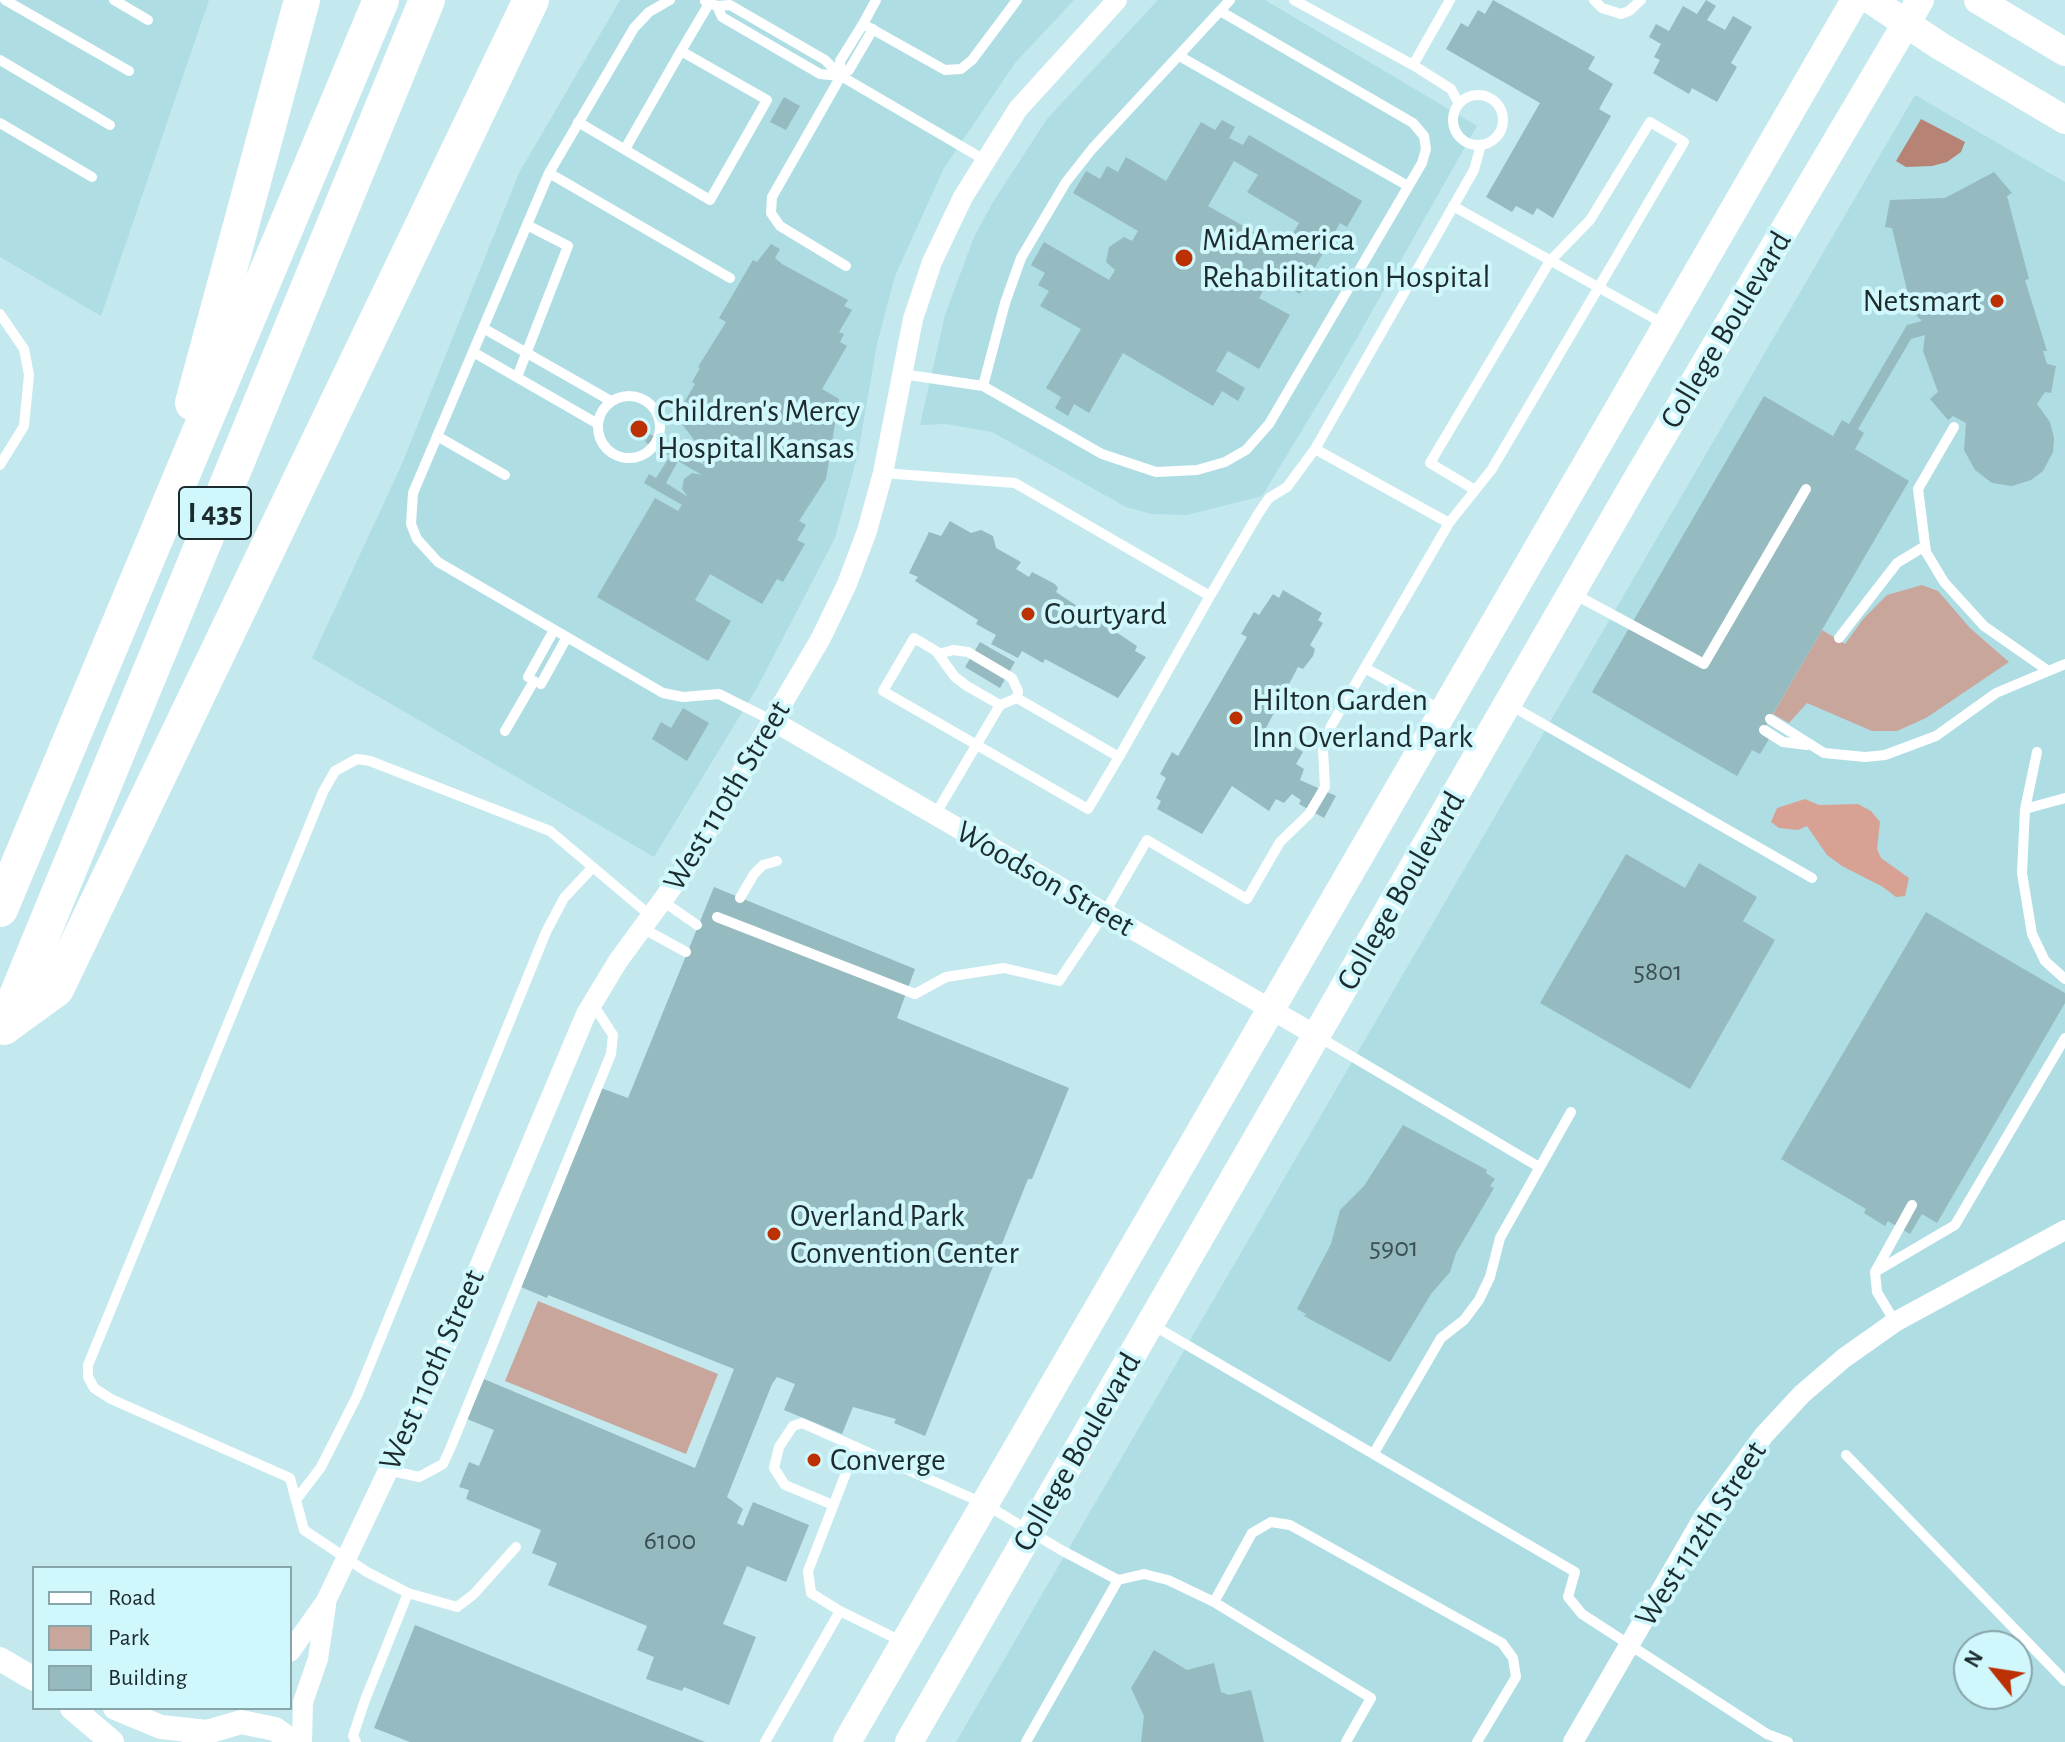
<!DOCTYPE html>
<html>
<head>
<meta charset="utf-8">
<style>
  body { margin:0 }
  #map { position:relative; width:2065px; height:1742px; overflow:hidden; background:#c3e9ef; font-family:"Alegreya Sans",sans-serif }
  canvas { display:block }
  .legend { position:absolute; left:32px; top:1566px; width:260px; height:144px; box-sizing:border-box; background:#d0f7fc; border:2px solid #88a5a9; margin:0; padding:10px 14px; list-style:none; font-size:24px; color:#1c2b2d }
  .legend li { display:flex; align-items:center; gap:16px; height:40px }
  .legend b { width:40px; border:2px solid #88a5a9 }
  .north { position:absolute; left:1953px; top:1630px; width:80px; height:80px; box-sizing:border-box; background:#d0f7fc; border:2px solid #88a5a9; border-radius:50%; rotate:300deg; font-size:22px; font-weight:700; line-height:32px; text-align:center; color:#1c2b2d }
  .north::after { content:''; display:block; margin:auto; width:28px; height:36px; background:#bb3104; clip-path:polygon(50% 0,100% 100%,50% 72%,0 100%) }
</style>
</head>
<body>
<div id="map">
<canvas width="2065" height="1742"></canvas>
<ul class="legend">
<li><b style="height:10px;background:#fff"></b>Road</li>
<li><b style="height:22px;background:#c8a69c"></b>Park</li>
<li><b style="height:22px;background:#95bac0"></b>Building</li>
</ul>
<div class="north">N</div>
</div>
<script>
const context = document.querySelector('canvas').getContext('2d');
context.lineJoin = 'round';
function fill(path, color) {
  context.fillStyle = color;
  context.fill(path, 'evenodd');
}
function shape(rows) {
  const path = new Path2D();
  for (const r of rows) {
    if (r.length === 3) {
      path.moveTo(r[0] + r[2], r[1]);
      path.arc(r[0], r[1], r[2], 0, 2 * Math.PI);
      continue;
    }
    path.moveTo(r[0], r[1]);
    for (let i = 2; i < r.length; i += 2) path.lineTo(r[i], r[i + 1]);
  }
  return path;
}
function trace(path, color, width, dash) {
  context.strokeStyle = color;
  context.lineWidth = width;
  context.lineCap = dash ? 'butt' : 'round';
  context.setLineDash(dash || []);
  context.stroke(path);
}
function write(font, color, halo, rows, align = 'center') {
  context.font = font + ' "Alegreya Sans",sans-serif';
  context.lineWidth = 8;
  context.setLineDash([]);
  context.textBaseline = 'middle';
  context.strokeStyle = halo;
  context.fillStyle = color;
  for (const [text, x, y, turn = 0] of rows) {
    context.save();
    context.translate(x, y);
    context.rotate((+turn || 0) * Math.PI / 180);
    context.textAlign = isNaN(turn) ? turn : align;
    if (halo) context.strokeText(text, 0, 0);
    context.fillText(text, 0, 0);
    context.restore();
  }
}
fill(shape([
  [0,0,209,0,101,316,0,257],
  [620,0,1074,0,1015,63,944,168,895,276,877,344,858,454,835,538,758,686,654,857,312,658,401,466,519,173],
  [1158,0,1265,0,1477,126,1341,366,1262,496,1187,515,1152,514,1126,507,992,432,946,424,920,425,945,315,974,237,993,202,1047,119],
  [1915,95,2065,182,2065,1742,956,1742],
  [1969,1646,2017,1646,2017,1694,1969,1694]
]), '#aedde4');
fill(shape([
  [1922,585,1938,591,1970,628,2009,662,1926,718,1897,731,1872,731,1807,703,1789,723,1773,714,1822,630,1845,644,1863,619,1887,595],
  [538,1301,718,1374,686,1454,505,1381]
]), '#c8a69c');
fill(shape([
  [1805,799,1819,805,1858,804,1871,811,1880,822,1877,849,1881,858,1909,878,1905,896,1896,897,1883,887,1842,866,1827,855,1807,826,1798,830,1779,828,1771,822,1777,808]
]), '#d7a294');
fill(shape([
  [1921,119,1965,142,1961,152,1947,162,1932,166,1906,167,1896,161]
]), '#b68375');
fill(shape([
  [1493,0,1595,57,1588,69,1613,84,1599,109,1611,116,1553,218,1537,208,1533,215,1516,206,1512,212,1486,197,1540,103,1446,49,1461,23,1468,27,1478,10,1485,14],
  [1706,0,1716,6,1707,20,1725,30,1733,16,1752,27,1731,63,1737,67,1717,102,1692,88,1689,94,1653,73,1660,60,1654,57,1661,44,1649,37,1656,24,1669,31,1683,6,1697,14],
  [784,97,800,106,786,130,770,122],
  [1222,120,1235,127,1229,138,1243,145,1249,135,1362,201,1347,227,1340,223,1300,294,1270,278,1259,298,1290,315,1259,369,1228,351,1216,371,1245,388,1238,401,1222,391,1213,406,1123,353,1089,413,1074,404,1068,416,1055,408,1061,397,1046,388,1081,329,1040,306,1049,291,1038,285,1045,273,1031,265,1044,242,1109,280,1115,270,1106,262,1109,247,1124,237,1132,241,1138,231,1073,193,1086,171,1100,179,1107,166,1118,172,1126,157,1166,181,1201,122,1215,130],
  [1234,161,1258,175,1247,192,1299,223,1284,249,1208,206],
  [1994,172,2012,193,2007,196,2029,279,2025,280,2047,351,2043,351,2047,364,2056,366,2051,393,2045,392,2037,404,2050,422,2054,438,2053,452,2043,471,2031,480,2012,486,1992,483,1975,470,1964,450,1966,423,1953,416,1948,420,1930,399,1938,392,1923,351,1925,335,1911,339,1858,429,1864,433,1855,449,1909,481,1761,734,1769,739,1760,754,1752,750,1737,776,1592,692,1764,396,1833,436,1842,420,1849,424,1907,325,1922,321,1912,311,1892,228,1885,227,1890,200,1945,198],
  [771,244,780,249,775,258,782,264,848,300,844,306,852,310,839,332,844,334,840,342,847,346,822,389,839,399,826,479,799,521,806,525,797,540,805,544,783,582,777,579,762,604,710,574,695,600,731,621,708,661,597,597,655,498,678,511,682,505,644,483,649,474,656,478,670,456,645,442,650,434,704,465,698,445,682,424,687,409,682,406,695,384,692,382,700,368,698,367,726,322,719,318,753,260,757,262],
  [678,461,702,475,692,473,684,479,682,489,688,497,666,483],
  [950,521,971,533,981,530,993,536,996,548,1021,562,1016,569,1029,577,1032,572,1055,584,1058,588,1056,592,1137,646,1135,651,1146,657,1118,698,1045,659,1043,663,1022,651,1018,658,991,644,996,635,976,624,978,620,915,581,918,577,909,573,929,532,941,536],
  [1283,590,1322,613,1318,620,1323,623,1310,645,1315,649,1313,656,1303,669,1298,667,1266,728,1279,736,1275,743,1281,746,1284,740,1303,752,1296,764,1304,769,1300,780,1336,796,1324,818,1299,804,1301,800,1292,794,1284,803,1276,799,1269,811,1232,786,1202,834,1157,809,1161,801,1156,798,1166,778,1160,774,1172,752,1178,756,1247,637,1241,634,1254,612,1259,615,1273,594,1279,598],
  [980,642,1015,662,1000,688,965,667],
  [683,708,709,723,687,761,652,739,661,722,671,728],
  [1626,854,1685,888,1699,863,1757,897,1743,921,1775,940,1690,1089,1540,1003],
  [714,887,915,969,897,1018,1069,1088,1032,1179,1028,1179,925,1436,894,1423,896,1419,853,1407,842,1434,784,1410,795,1384,777,1377,772,1384,727,1497,743,1509,737,1523,743,1526,753,1502,809,1525,786,1582,747,1566,723,1624,756,1637,729,1705,684,1687,682,1691,646,1679,654,1657,637,1650,647,1626,548,1585,557,1563,532,1553,541,1530,466,1499,469,1490,459,1487,469,1462,479,1466,494,1430,467,1419,484,1379,695,1468,734,1369,548,1295,547,1298,521,1287,601,1088,628,1098],
  [1926,912,2065,993,2065,1003,1937,1223,1922,1214,1910,1234,1888,1221,1885,1226,1864,1213,1866,1209,1781,1159],
  [1403,1125,1487,1170,1486,1173,1495,1179,1490,1186,1494,1188,1456,1253,1450,1272,1431,1294,1390,1362,1304,1316,1306,1314,1297,1309,1331,1244,1340,1210,1364,1186],
  [415,1625,705,1742,410,1742,374,1728],
  [1154,1650,1187,1670,1214,1663,1221,1692,1229,1695,1251,1690,1264,1742,1141,1742,1144,1716,1131,1688]
]), '#95bac0');
trace(shape([
  [5,0,129,71],
  [114,0,148,20],
  [670,0,649,12,634,28,549,173,413,493,411,524,417,539,438,562,663,693,683,697,719,694,773,721],
  [876,0,863,24,945,70,961,69,972,60,1017,0],
  [1294,0,1413,65],
  [1450,0,1413,65,1451,89,1459,104],
  [1594,0,1602,8,1621,14,1629,11,1641,0],
  [705,1,717,6,730,5,825,60,841,76,983,159],
  [717,6,722,17,820,74,840,76],
  [1181,57,1408,186],
  [0,60,110,125],
  [841,76,840,61,863,24],
  [1478,120,25],
  [578,122,710,200,767,100,681,51,710,2],
  [0,123,92,177],
  [625,149,681,51],
  [549,173,730,278],
  [1453,206,1664,324],
  [846,266,780,226,771,213,772,197,841,76,849,70,873,29],
  [0,314,24,349,29,375,24,426,0,465],
  [483,328,611,401],
  [473,352,598,424],
  [902,374,983,386,1005,303,1021,258,1066,182,1092,149,1230,0],
  [517,377,568,246,527,225],
  [983,386,1102,454,1156,472,1197,470,1225,462,1246,450,1269,424,1422,163,1426,149,1424,136,1413,123,1220,11],
  [629,427,31],
  [1954,427,1918,489,1926,552,1944,582,1984,626,2047,670],
  [437,436,505,475],
  [1315,449,1449,523],
  [883,473,1015,483,1210,596],
  [1574,594,1704,664,1806,489],
  [1839,638,1897,563,1925,546],
  [939,654,953,650,968,652,1012,678,1018,691,1017,698],
  [1365,668,1441,710],
  [528,677,554,630],
  [541,684,567,637],
  [1510,705,1812,878],
  [1770,719,1824,753,1865,757,1885,755,1936,736,1996,693,2065,664],
  [1764,730,1783,742,1807,745],
  [505,731,534,681],
  [2037,752,2025,809,2022,873,2032,934,2045,961,2065,979],
  [1119,757,1017,698,1000,705,967,686,955,677,936,651,914,638,883,691,1088,809,1119,757,1210,596,1258,514,1269,498,1287,487,1315,449,1474,170,1481,145],
  [2025,809,2065,798],
  [935,815,1000,705],
  [740,898,754,874,763,865,777,861],
  [664,902,697,925],
  [717,917,915,994,946,977,1004,968,1059,981,1104,914,1147,840,1247,899,1280,842,1309,814,1325,787,1323,750,1331,726,1449,523,1492,469,1684,142,1650,122,1590,220,1550,261,1430,463,1475,490],
  [644,929,686,952],
  [1319,1037,1539,1167],
  [1875,1272,1955,1225,2065,1038],
  [1895,1322,1877,1292,1875,1272,1912,1205],
  [1151,1324,1575,1572,1568,1597,1582,1614,1767,1734,1788,1742],
  [1374,1453,1441,1338,1464,1320,1479,1300,1490,1277,1500,1238,1571,1112],
  [1846,1455,2065,1681],
  [388,1470,419,1477,443,1464,450,1449,611,1054,613,1035,592,1003],
  [296,1500,321,1467,357,1396,546,932,564,898,592,868],
  [833,1505,785,1485,774,1468,779,1447,793,1426,802,1423,856,1447],
  [408,1593,457,1607,474,1594,516,1547],
  [1214,1602,1371,1698,1346,1742],
  [840,1611,811,1593,808,1571,856,1447,985,1504,1061,1550,1118,1580,1144,1574,1168,1580,1214,1602,1252,1533,1271,1522,1290,1525,1502,1643,1513,1658,1516,1677,1477,1742],
  [356,1742,353,1736,365,1700,408,1593,367,1572,304,1530,290,1478,111,1399,94,1388,88,1377,88,1365,323,792,335,771,357,759,370,761,550,831,652,917],
  [765,1742,840,1611,903,1642],
  [1026,1742,1118,1580]
]), '#fff', 10);
trace(shape([
  [773,721,1317,1036],
  [290,1652,326,1601,435,1372,586,1014,618,961,684,871,821,638,847,584,867,531,883,473,913,319,932,262,963,197,1018,109,1117,0],
  [302,1742,303,1702,318,1659,326,1605],
  [1573,1742,1703,1518,1764,1435,1802,1394,1844,1358,1895,1322,2065,1230]
]), '#fff', 20);
trace(shape([
  [0,1659,34,1679],
  [72,1708,112,1742],
  [115,1708,161,1727,207,1732],
  [194,1742,207,1732,241,1722,275,1729,293,1742]
]), '#fff', 24);
trace(shape([
  [1871,0,1940,46,2065,120],
  [1978,0,2065,52],
  [847,1742,1855,0],
  [909,1742,1637,479,1920,0]
]), '#fff', 28);
trace(shape([
  [193,403,302,0],
  [0,909,381,0],
  [5,1026,56,989,531,0],
  [4,1027,427,0]
]), '#fff', 36);
for (const [x, y, r, color] of [
  [1184,258,10,"#bb3104"],
  [1997,301,8,"#bb3104"],
  [639,429,10,"#bb3104"],
  [1028,614,8,"#bb3104"],
  [1236,718,8,"#bb3104"],
  [774,1234,8,"#bb3104"],
  [814,1460,8,"#bb3104"]
]) {
  const dot = new Path2D();
  dot.arc(x, y, r, 0, 2 * Math.PI);
  context.fillStyle = color;
  context.fill(dot);
  trace(dot, '#d0f7fc', 3);
}
write('28px', '#3a4f52', null, [
  ["5801",1658,972],
  ["5901",1394,1248],
  ["6100",670,1541]
]);
for (const [x, y, w] of [
  [215,513,72]
]) {
  const box = new Path2D();
  box.roundRect(x - w / 2, y - 26, w, 52, 6);
  context.fillStyle = '#d0f7fc';
  context.fill(box);
  trace(box, '#1c2b2d', 2);
}
write('bold 30px', '#1c2b2d', null, [
  ["I 435",215,513]
]);
write('32px', '#1c2b2d', '#d0f7fc', [
  ["MidAmerica",1202,240],
  ["Rehabilitation Hospital",1202,277],
  ["Netsmart",1981,301,"right"],
  ["Children's Mercy",657,411],
  ["Hospital Kansas",657,448],
  ["Courtyard",1044,614],
  ["Hilton Garden",1252,700],
  ["Inn Overland Park",1252,737],
  ["Overland Park",790,1216],
  ["Convention Center",790,1253],
  ["Converge",830,1460]
], 'left');
write('32px', '#1c2b2d', '#d0f7fc', [
  ["College Boulevard",1726,330,-59],
  ["West 110th Street",727,796,-59],
  ["Woodson Street",1045,879,30],
  ["College Boulevard",1401,891,-60],
  ["West 110th Street",432,1370,-66],
  ["College Boulevard",1077,1452,-60],
  ["West 112th Street",1701,1534,-57]
]);
</script>
</body>
</html>
